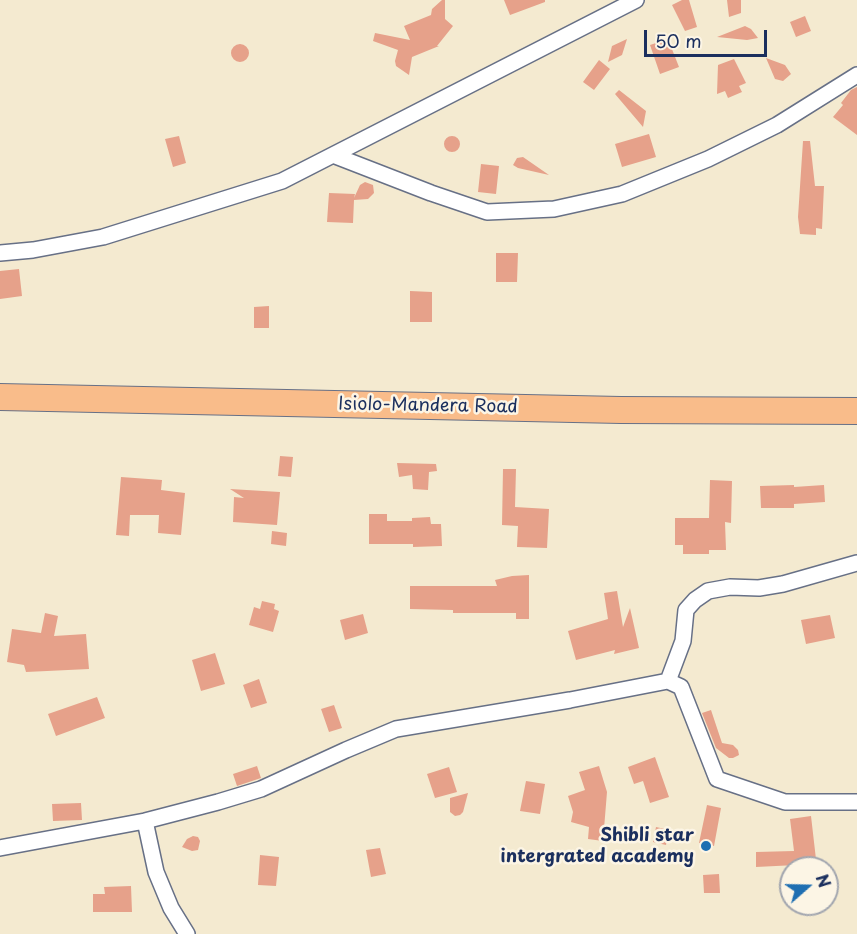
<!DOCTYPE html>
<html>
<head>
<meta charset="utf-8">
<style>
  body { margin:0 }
  #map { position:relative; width:857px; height:934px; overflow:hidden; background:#f4ead0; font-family:"Playpen Sans",sans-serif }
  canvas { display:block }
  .north { position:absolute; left:779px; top:856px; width:60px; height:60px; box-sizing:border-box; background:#fcf5e5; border:2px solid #a2a6af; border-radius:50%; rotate:70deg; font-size:16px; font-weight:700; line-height:24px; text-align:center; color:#1b2f5e }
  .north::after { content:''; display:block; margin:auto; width:21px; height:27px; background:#1f6fb2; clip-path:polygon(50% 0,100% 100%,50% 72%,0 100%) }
  .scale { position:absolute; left:644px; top:30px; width:123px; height:27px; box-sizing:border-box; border:3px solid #1b2f5e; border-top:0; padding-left:8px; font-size:18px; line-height:21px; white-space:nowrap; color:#1b2f5e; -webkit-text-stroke:4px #fcf5e5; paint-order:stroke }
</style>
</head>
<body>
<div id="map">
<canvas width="857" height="934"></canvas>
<div class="north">N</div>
<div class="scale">50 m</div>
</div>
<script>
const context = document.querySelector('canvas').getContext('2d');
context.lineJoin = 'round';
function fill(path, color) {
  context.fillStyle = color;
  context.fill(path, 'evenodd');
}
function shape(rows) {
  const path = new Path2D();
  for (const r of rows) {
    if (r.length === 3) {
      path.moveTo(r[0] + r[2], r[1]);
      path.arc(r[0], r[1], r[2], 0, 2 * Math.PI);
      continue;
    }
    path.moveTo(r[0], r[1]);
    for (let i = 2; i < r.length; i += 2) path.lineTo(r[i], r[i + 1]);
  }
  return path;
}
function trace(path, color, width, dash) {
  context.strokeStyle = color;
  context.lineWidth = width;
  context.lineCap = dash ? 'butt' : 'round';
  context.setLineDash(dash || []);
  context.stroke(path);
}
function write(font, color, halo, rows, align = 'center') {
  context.font = font + ' "Playpen Sans",sans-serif';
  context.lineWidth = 5;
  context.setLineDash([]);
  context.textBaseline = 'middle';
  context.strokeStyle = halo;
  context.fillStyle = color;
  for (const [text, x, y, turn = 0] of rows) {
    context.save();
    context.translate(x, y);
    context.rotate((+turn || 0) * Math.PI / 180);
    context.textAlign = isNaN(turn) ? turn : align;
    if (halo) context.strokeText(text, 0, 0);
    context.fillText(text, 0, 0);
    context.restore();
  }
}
fill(shape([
  [442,0,445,0,445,19,453,26,437,46,439,46,412,57,409,75,396,66,395,61,398,50,373,41,375,33,410,40,404,26,431,15,432,9],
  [504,0,545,0,545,2,510,15],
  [682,0,689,0,697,27,685,31,672,5],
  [727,0,741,0,741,13,729,17],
  [805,16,811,31,796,37,790,22],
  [745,26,751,29,758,38,747,40,717,37],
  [627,39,622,55,608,62,612,46],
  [668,39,679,67,660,74,650,45],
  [240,53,9],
  [766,58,785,65,791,74,783,81,775,79],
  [734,59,746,83,739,86,742,92,728,98,725,91,717,94,718,65],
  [599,60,610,69,594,90,583,82],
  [857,87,857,135,833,117,843,105,841,103,851,90],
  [619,90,646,111,643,127,615,94],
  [649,134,656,157,622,167,615,144],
  [452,144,8],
  [179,136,186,163,173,167,165,139],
  [803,141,810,141,815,186,824,186,822,229,816,228,816,235,800,234,798,217],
  [523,157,549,175,518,168,513,165,517,158],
  [481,164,499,166,496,194,478,192],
  [365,182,373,185,374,193,368,199,354,200,353,223,327,222,329,193,355,194,354,198,360,185],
  [496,253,518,253,517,282,496,282],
  [19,269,22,296,0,299,0,271],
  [410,291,432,292,432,322,410,322],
  [269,306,269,328,254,328,254,307],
  [280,456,293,457,291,477,278,476],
  [397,463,436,464,437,471,429,472,428,490,413,489,412,475,399,477],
  [503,469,516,469,515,507,549,509,547,548,517,547,518,526,502,525],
  [121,477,162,480,161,490,185,493,181,535,158,533,159,515,130,515,129,536,116,535],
  [710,480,732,481,731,523,725,522,726,550,709,550,709,554,683,554,683,545,675,545,675,518,709,518],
  [794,485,794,487,824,485,825,502,794,504,794,508,761,508,760,486],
  [230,489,280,492,277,525,233,522,234,497,244,498],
  [369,514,387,514,387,521,412,521,412,518,430,517,431,524,441,524,442,546,413,547,413,544,369,544],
  [272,531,287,533,286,546,271,544],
  [529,575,529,619,516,619,516,613,453,613,453,610,410,609,410,586,497,586,495,580,512,576],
  [617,591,623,627,630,608,639,648,614,654,615,650,576,660,568,631,608,619,604,593],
  [262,601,275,604,274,609,279,611,273,632,249,625,254,607,260,609],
  [45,613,58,616,54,636,86,634,89,669,26,672,24,665,7,662,12,629,41,633],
  [363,614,368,633,345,640,340,620],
  [830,615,835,638,806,644,801,620],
  [215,653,225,684,201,691,192,660],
  [259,679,267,703,251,708,243,685],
  [97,697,105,718,56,736,48,714],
  [334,705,342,728,329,732,321,709],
  [711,710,722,743,733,745,738,750,739,755,733,758,729,758,716,748,702,713],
  [655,757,669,797,650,803,643,781,634,784,628,767],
  [257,766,261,778,237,786,233,774],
  [599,766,607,792,603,841,588,839,589,827,571,822,573,812,568,796,585,790,579,772],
  [449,767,457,792,435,798,427,774],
  [526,781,545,784,540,814,520,811],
  [468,793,463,812,460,815,455,816,450,812,450,798],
  [81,803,82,820,53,821,52,804],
  [707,805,721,808,714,846,699,843],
  [811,816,817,868,796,868,796,865,756,867,756,852,794,851,790,819],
  [656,827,669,830,666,845,653,842],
  [193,836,198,837,200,841,198,850,192,851,182,847,187,839],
  [380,848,386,874,371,877,366,850],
  [260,855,279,857,276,886,258,885],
  [719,874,720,893,704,893,703,875],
  [131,886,132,912,93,912,93,894,105,894,104,887]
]), '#e6a18a');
const minor = shape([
  [333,155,431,193,487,212,554,209,622,194,708,159,777,125,857,75],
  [0,253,33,250,103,237,282,181,636,0],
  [668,681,683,641,686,610,695,600,708,591,730,587,759,588,783,584,857,563],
  [145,821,156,872,171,908,187,934],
  [0,848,145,821,218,802,261,789,346,750,396,729,570,700,668,681,681,687,717,779,785,802,857,802]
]);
const trunk = shape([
  [0,397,621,410,857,411]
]);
trace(minor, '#677086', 18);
trace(trunk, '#677086', 28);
trace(minor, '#fff', 15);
trace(trunk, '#f9bc8a', 26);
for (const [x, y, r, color] of [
  [706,846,6,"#1f6fb2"]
]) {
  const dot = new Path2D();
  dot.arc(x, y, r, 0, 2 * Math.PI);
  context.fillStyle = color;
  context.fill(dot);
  trace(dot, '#fcf5e5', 2);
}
write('18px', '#1b2f5e', '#fcf5e5', [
  ["Isiolo-Mandera Road",428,406,1]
]);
write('bold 18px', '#1b2f5e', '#fcf5e5', [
  ["Shibli star",694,836],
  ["intergrated academy",694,857]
], 'right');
</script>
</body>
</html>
